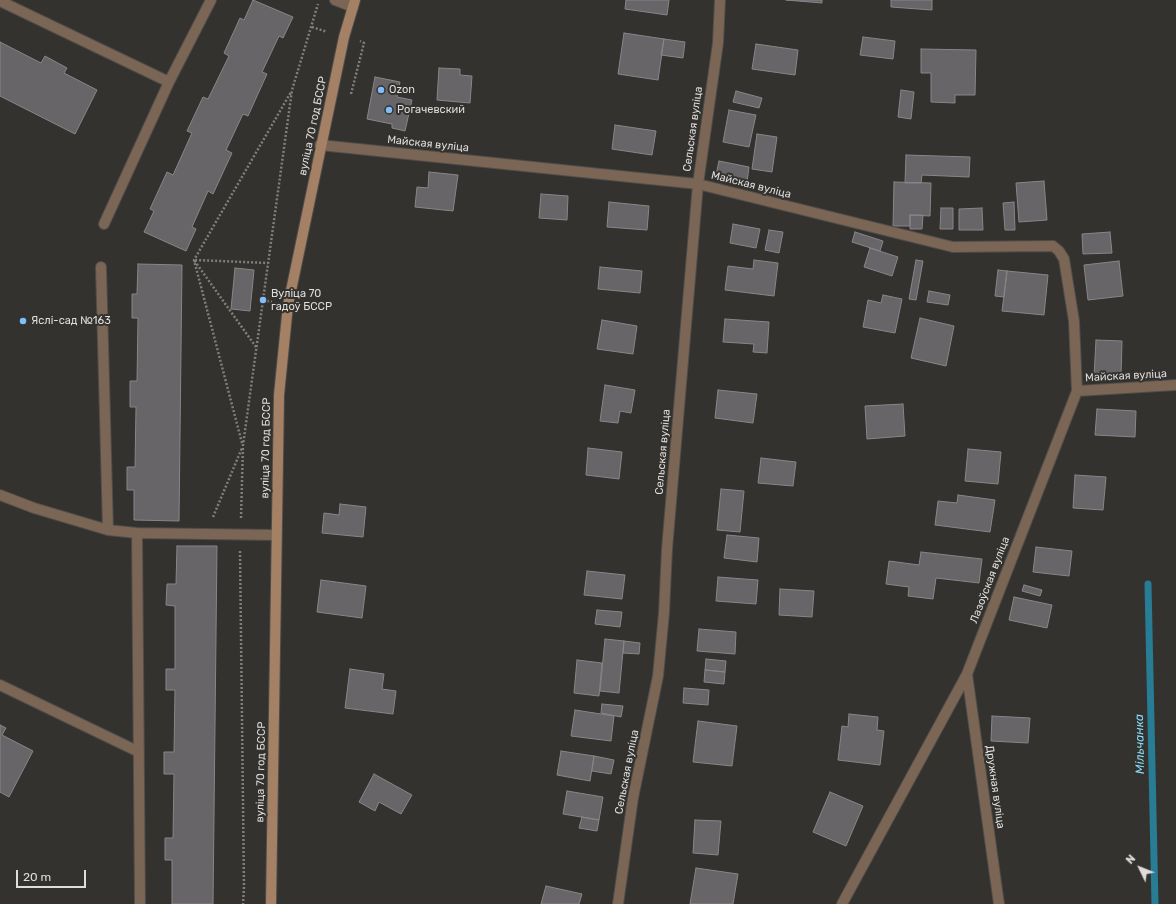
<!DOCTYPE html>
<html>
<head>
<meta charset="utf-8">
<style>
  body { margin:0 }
  #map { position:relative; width:1176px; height:904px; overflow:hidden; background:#33322f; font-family:Rubik,sans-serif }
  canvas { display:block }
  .north { position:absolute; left:1120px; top:848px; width:40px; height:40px; -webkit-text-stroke:3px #33322f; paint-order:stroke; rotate:313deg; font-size:11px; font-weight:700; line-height:16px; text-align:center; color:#dedddb }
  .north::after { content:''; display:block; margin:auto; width:14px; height:18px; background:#dedddb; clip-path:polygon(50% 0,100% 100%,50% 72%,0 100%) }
  .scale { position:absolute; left:16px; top:870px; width:70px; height:18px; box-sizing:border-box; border:2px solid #dedddb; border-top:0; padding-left:5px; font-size:12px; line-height:14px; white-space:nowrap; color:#dedddb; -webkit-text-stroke:3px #33322f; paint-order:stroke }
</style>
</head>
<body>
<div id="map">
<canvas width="1176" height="904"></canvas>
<div class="north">N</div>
<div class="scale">20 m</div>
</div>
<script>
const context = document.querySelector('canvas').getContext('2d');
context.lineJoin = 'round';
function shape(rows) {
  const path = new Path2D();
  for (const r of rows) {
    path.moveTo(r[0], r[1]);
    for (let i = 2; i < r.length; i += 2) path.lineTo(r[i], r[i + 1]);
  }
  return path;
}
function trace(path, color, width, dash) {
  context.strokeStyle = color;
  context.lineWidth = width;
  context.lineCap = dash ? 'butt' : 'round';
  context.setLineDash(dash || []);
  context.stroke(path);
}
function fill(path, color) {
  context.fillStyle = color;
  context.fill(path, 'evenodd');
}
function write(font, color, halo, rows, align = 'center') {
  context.font = font + ' Rubik,sans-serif';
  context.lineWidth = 4;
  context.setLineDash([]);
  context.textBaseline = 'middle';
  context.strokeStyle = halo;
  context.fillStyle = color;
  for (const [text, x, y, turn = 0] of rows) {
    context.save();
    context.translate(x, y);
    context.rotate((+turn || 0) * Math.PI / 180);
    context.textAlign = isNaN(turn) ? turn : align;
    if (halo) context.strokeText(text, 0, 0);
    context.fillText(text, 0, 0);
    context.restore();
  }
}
trace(shape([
  [1148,584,1155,904]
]), '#287c94', 7);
const building = shape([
  [253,0,293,17,283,38,279,36,262,72,267,74,248,116,243,114,226,150,232,153,213,194,208,191,192,227,196,229,186,251,144,232,154,211,150,209,167,172,173,175,192,133,187,131,203,97,208,99,229,56,224,53,240,18,244,20,253,0],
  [626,0,669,0,667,15,625,9,626,0],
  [786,0,822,0,822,3,786,0],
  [891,0,932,0,932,10,891,7,891,0],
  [624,33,664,39,658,80,618,74,624,33],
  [863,37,895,41,893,59,860,55,863,37],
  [664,39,685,42,683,58,661,55,664,39],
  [0,42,41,63,45,56,67,68,64,73,97,90,75,134,0,96,0,42],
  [756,44,798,50,795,75,752,69,756,44],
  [921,49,976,50,975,95,955,95,955,103,931,102,931,73,921,73,921,49],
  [439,68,460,69,460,75,472,76,470,103,437,100,439,68],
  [375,77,400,82,397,97,412,100,405,131,392,128,392,124,367,119,375,77],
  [901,90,914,92,911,119,898,117,901,90],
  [736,91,762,98,759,108,733,102,736,91],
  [729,110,756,115,749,147,723,142,729,110],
  [615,125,656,131,652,155,612,149,615,125],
  [757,134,777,137,772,172,752,169,757,134],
  [906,155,970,157,969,177,922,175,921,183,905,183,906,155],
  [719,161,749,167,747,182,716,175,719,161],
  [429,172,458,175,453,211,415,207,417,187,428,188,429,172],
  [1044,181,1047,220,1019,222,1016,183,1044,181],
  [894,182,931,183,930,216,910,215,910,226,893,226,894,182],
  [541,194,568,196,567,220,539,218,541,194],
  [609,202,649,206,647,230,607,227,609,202],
  [1014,202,1015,230,1005,230,1003,203,1014,202],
  [941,208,953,208,953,229,940,229,941,208],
  [982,208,983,230,959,230,959,209,982,208],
  [910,215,923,215,922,229,910,229,910,215],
  [733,224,760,229,756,248,730,243,733,224],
  [769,230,783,232,779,253,765,250,769,230],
  [855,232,883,241,880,251,852,242,855,232],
  [1110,232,1112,253,1083,254,1082,234,1110,232],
  [870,248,898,257,892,276,864,267,870,248],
  [754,260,778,263,774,296,725,290,728,266,753,269,754,260],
  [916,260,923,261,916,300,909,299,916,260],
  [1119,261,1123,296,1088,300,1084,265,1119,261],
  [138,264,182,265,179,521,134,520,134,490,127,490,127,467,135,467,136,407,130,407,130,381,137,381,138,318,132,318,132,294,137,294,138,264],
  [600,267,642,271,640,293,598,289,600,267],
  [235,268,254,270,250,311,231,309,235,268],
  [998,270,1007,271,1004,297,995,296,998,270],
  [1007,271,1048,275,1044,315,1002,311,1007,271],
  [929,291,950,295,948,305,927,302,929,291],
  [883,295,902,299,895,333,863,327,868,300,881,303,883,295],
  [920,318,954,326,946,366,911,358,920,318],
  [725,319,769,322,767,353,753,352,754,344,723,342,725,319],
  [602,320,637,326,633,354,597,349,602,320],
  [1096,340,1122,341,1121,376,1094,376,1096,340],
  [605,385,635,390,631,413,620,411,618,423,600,421,605,385],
  [718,390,757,394,753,423,715,418,718,390],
  [903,404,905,436,867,439,865,406,903,404],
  [1097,409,1136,411,1135,437,1095,435,1097,409],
  [588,448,622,452,619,479,586,475,588,448],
  [968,449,1001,452,998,484,965,481,968,449],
  [761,458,796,462,793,486,758,483,761,458],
  [1075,475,1106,477,1103,510,1073,508,1075,475],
  [721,489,744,491,740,532,717,530,721,489],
  [958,495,995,500,990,532,935,525,938,501,957,503,958,495],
  [340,504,366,507,363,537,322,533,324,513,339,515,340,504],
  [727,535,759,538,757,562,724,558,727,535],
  [177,546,217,546,213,904,172,904,172,860,165,860,165,838,173,838,174,774,164,774,164,752,174,752,175,690,166,690,166,669,175,669,175,606,166,605,167,584,176,584,177,546],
  [1036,547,1072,551,1069,576,1033,572,1036,547],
  [921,552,982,559,979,583,936,578,933,599,908,596,909,587,886,584,889,561,919,565,921,552],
  [587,571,625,575,622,599,584,595,587,571],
  [718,577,758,580,756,604,716,601,718,577],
  [321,580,366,586,362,618,317,612,321,580],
  [1024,585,1042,590,1040,596,1022,591,1024,585],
  [780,589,814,591,812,617,779,615,780,589],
  [1014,597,1052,605,1047,628,1009,620,1014,597],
  [597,610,622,612,620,627,595,624,597,610],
  [699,629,736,632,735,654,697,651,699,629],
  [605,639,624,641,619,693,600,691,605,639],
  [624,641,640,643,639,654,623,653,624,641],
  [706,659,726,661,725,672,705,670,706,659],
  [577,660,602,663,599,696,574,693,577,660],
  [350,669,384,674,382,689,396,691,393,714,345,708,350,669],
  [705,670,725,672,724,684,704,682,705,670],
  [684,688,709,690,708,705,683,703,684,688],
  [602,704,623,706,621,717,601,713,602,704],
  [575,710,614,716,611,741,571,736,575,710],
  [849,714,878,717,877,730,884,731,880,765,838,760,842,726,848,727,849,714],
  [992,716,1030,718,1028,743,991,741,992,716],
  [698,721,737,726,732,766,693,762,698,721],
  [0,725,6,728,2,735,33,751,9,797,0,792,0,725],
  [561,751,594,756,590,781,557,775,561,751],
  [594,756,614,760,611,774,592,771,594,756],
  [374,774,412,795,401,814,379,802,375,811,359,802,374,774],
  [567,791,603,797,599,820,563,814,567,791],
  [830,792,863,806,846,846,813,832,830,792],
  [582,817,599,820,597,831,579,828,582,817],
  [695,820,721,821,718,855,693,853,695,820],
  [696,868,738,874,733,904,690,904,696,868],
  [546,886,582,894,579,904,541,904,546,886]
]);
fill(building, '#676568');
trace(building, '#888689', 1);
const lane = shape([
  [335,0,353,7],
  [0,1,169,82],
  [104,224,169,82,211,0],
  [101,267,108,530],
  [0,495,34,508,108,530,137,533,275,535],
  [137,533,140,904],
  [0,685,139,752]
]);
const street = shape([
  [320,145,698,184,953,247,1053,246,1059,251,1064,259,1074,321,1077,391,967,674,842,904],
  [1077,391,1176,385],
  [967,674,999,904],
  [618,904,633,798,658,676,664,613,667,549,698,184,718,43,720,0]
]);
const secondary = shape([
  [271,904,279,395,288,305,344,37,355,0]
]);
trace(lane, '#4e4d4b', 12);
trace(street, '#4e4d4b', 12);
trace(secondary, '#4e4d4b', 12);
trace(shape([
  [312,27,327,32],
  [351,94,364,43,360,41],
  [263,300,272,302],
  [256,347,194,260,268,263],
  [242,443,194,260,291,92],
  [213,517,242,448],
  [241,518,243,445,292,90,318,4],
  [240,551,244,887,243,904]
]), '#807f7c', 2.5, [2, 2]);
trace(lane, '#7b6554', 10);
trace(street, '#7b6554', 10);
trace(secondary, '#a48165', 10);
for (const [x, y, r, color] of [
  [381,90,4,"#80bdfa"],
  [389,110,4,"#80bdfa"],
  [263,300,4,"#80bdfa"],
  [23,321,4,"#80bdfa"]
]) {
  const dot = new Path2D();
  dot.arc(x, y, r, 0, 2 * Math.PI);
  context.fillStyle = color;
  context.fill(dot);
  trace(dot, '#33322f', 1.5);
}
write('11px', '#dedddb', '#33322f', [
  ["Ozon",389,90],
  ["Рогачевский",397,110],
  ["Вуліца 70",271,294],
  ["гадоў БССР",271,307],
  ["Яслі-сад №163",31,321]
], 'left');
write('11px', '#dedddb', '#33322f', [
  ["вуліца 70 год БССР",313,126,-78],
  ["Сельская вуліца",693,129,-82],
  ["Майская вуліца",428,144,6],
  ["Майская вуліца",751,185,14],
  ["Майская вуліца",1126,376,-3],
  ["вуліца 70 год БССР",266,448,-89],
  ["Сельская вуліца",663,452,-85],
  ["Лазоўская вуліца",990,580,-69],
  ["вуліца 70 год БССР",261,772,-89],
  ["Сельская вуліца",627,772,-79],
  ["Дружная вуліца",995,787,82]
]);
write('italic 12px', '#87defb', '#33322f', [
  ["Мільчанка",1140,744,-91]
]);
</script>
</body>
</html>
